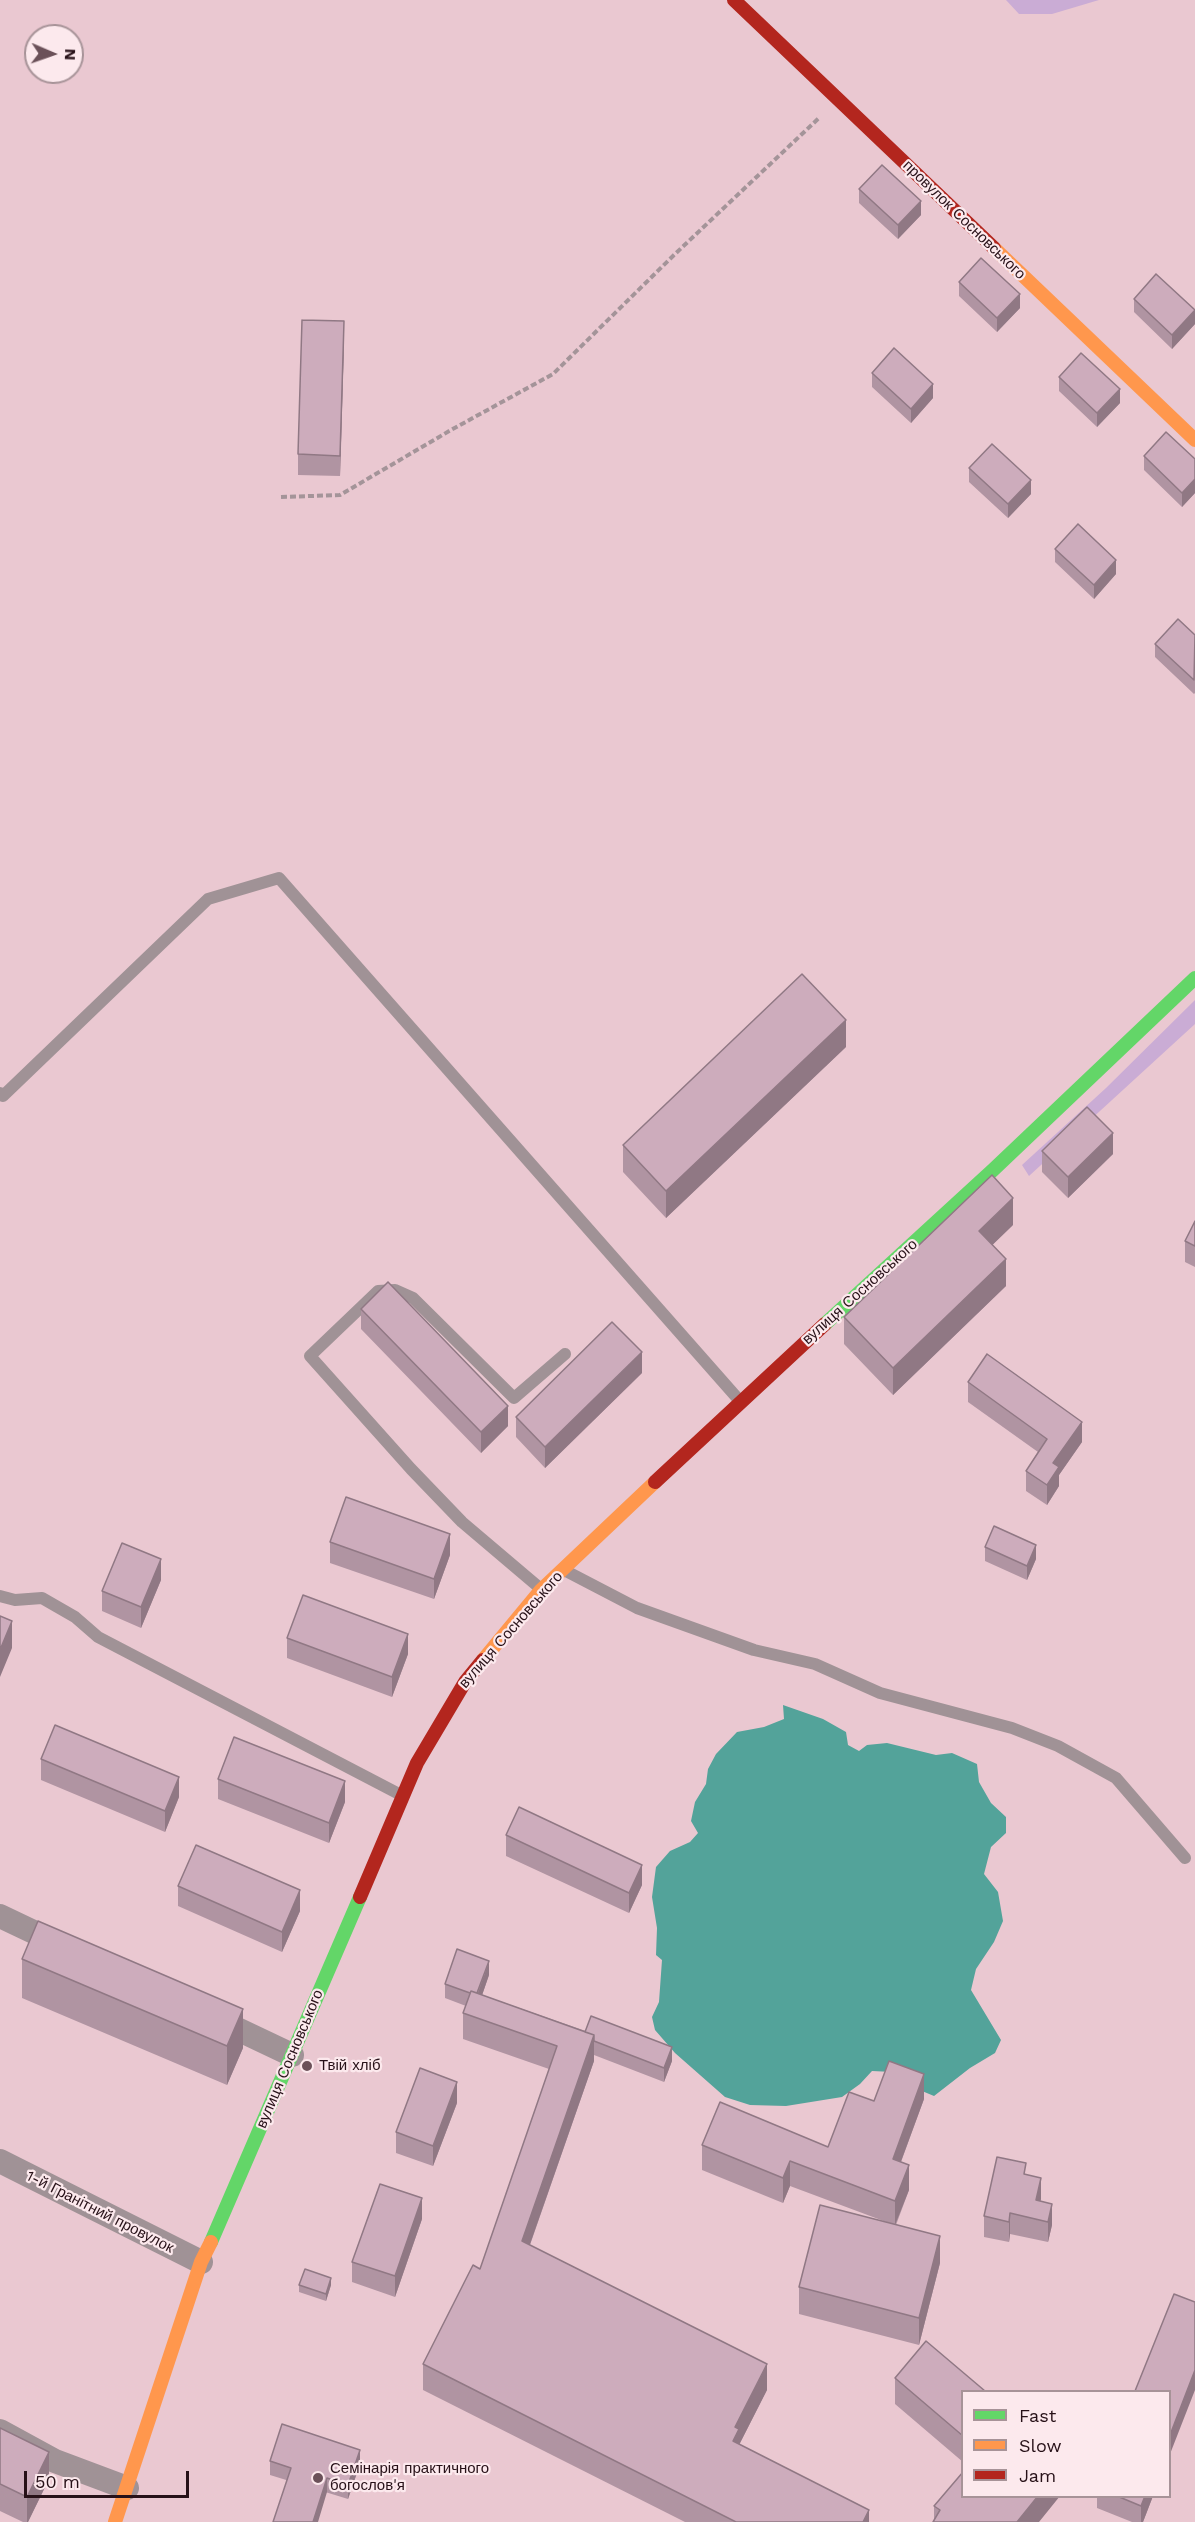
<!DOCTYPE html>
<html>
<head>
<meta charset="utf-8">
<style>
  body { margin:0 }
  #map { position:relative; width:1195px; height:2522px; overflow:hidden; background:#eac8d1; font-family:"Work Sans",sans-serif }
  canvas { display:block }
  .legend { position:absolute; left:961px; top:2390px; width:210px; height:108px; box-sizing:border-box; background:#fce9ed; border:2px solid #a79398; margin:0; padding:8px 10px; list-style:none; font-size:18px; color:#271118 }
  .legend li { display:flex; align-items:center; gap:12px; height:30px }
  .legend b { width:30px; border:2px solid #a79398 }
  .north { position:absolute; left:24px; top:24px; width:60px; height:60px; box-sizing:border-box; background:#fce9ed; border:2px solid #a79398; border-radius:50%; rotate:92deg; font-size:16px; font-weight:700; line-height:24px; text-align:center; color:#271118 }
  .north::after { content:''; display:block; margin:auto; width:21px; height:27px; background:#6b5159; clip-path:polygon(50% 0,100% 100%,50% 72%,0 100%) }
  .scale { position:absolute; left:24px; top:2471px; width:165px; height:27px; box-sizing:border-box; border:3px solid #271118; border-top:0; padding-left:8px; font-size:18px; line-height:21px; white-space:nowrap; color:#271118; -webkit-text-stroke:4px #fce9ed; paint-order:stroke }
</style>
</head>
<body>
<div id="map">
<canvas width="1195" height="2522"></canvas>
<ul class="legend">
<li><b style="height:8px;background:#63d668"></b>Fast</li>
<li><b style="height:8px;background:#ff974d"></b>Slow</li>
<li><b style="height:8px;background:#b3261e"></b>Jam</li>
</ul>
<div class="north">N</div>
<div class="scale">50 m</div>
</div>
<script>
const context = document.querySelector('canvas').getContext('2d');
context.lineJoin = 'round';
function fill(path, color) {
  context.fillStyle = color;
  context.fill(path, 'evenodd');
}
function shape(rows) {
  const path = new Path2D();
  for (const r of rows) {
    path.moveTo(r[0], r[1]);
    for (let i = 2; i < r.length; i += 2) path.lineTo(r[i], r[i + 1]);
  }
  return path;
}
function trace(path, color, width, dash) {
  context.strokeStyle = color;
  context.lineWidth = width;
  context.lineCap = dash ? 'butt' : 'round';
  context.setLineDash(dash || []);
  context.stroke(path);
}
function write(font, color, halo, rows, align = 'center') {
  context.font = font + ' "Work Sans",sans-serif';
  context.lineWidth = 4.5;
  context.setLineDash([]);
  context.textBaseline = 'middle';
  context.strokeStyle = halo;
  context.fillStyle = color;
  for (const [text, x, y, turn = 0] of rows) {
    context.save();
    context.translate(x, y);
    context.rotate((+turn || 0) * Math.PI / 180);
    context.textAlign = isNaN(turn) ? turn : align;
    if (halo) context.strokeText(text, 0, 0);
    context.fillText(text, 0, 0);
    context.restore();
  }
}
fill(shape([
  [1006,0,1099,0,1052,14,1019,14],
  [1195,1000,1195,1024,1029,1176,1022,1165,1106,1088]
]), '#caacd5');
fill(shape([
  [783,1705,823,1719,846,1732,848,1745,859,1751,867,1745,887,1743,936,1755,952,1753,977,1764,979,1782,991,1803,1006,1817,1006,1833,991,1847,984,1874,998,1892,1003,1921,994,1942,976,1969,971,1990,1001,2040,995,2053,970,2068,934,2096,922,2091,893,2072,872,2071,860,2084,842,2097,786,2106,750,2105,725,2097,675,2053,655,2030,652,2017,659,2002,662,1960,656,1955,657,1928,652,1897,656,1867,670,1851,690,1842,698,1833,691,1821,695,1802,706,1784,708,1769,716,1754,737,1732,764,1727,784,1719]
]), '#53a39a');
trace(shape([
  [281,497,340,495,451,430,553,374,674,255,820,117]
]), '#a49499', 4, [6, 3]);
trace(shape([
  [0,1093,3,1096,208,899,279,878,739,1400],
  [564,1570,637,1608,754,1650,815,1664,880,1693,1012,1728,1058,1746,1116,1778,1185,1858],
  [541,1589,462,1522,411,1469,310,1356,378,1291,395,1290,413,1298,514,1398,565,1354],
  [0,1596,15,1600,42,1598,75,1617,98,1637,401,1795]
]), '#a09296', 12);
trace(shape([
  [0,1916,63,1946],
  [214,2018,292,2055],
  [0,2161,201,2262],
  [0,2431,55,2461,127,2488]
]), '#a09296', 24);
trace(shape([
  [825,1324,993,1170,1195,978],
  [211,2242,360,1897]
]), '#63d668', 14);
trace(shape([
  [994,248,1195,440],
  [483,1660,541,1590,655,1482],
  [115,2522,201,2262,211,2242]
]), '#ff974d', 14);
trace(shape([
  [734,0,994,248],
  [655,1482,825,1324],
  [360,1897,417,1763,465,1682,483,1660]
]), '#b3261e', 14);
fill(shape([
  [859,189,921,215,898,239,859,203],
  [959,282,1020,308,997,332,959,296],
  [1134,299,1195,310,1195,324,1172,349,1134,312],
  [344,342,340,476,298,475,298,454],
  [872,373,933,398,911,423,872,387],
  [1059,377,1120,403,1097,427,1059,391],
  [1144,456,1195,459,1195,493,1182,507,1144,470],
  [969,468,1031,494,1008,518,969,482],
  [1055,549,1116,574,1094,599,1055,562],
  [1195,635,1195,693,1194,694,1155,657,1155,644],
  [846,1047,666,1218,623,1172,623,1145],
  [1042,1151,1113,1154,1068,1198,1042,1172],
  [1195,1221,1195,1267,1185,1262,1185,1241],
  [1013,1225,992,1245,1006,1286,893,1395,844,1344,844,1317],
  [361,1309,508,1426,481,1453,361,1329],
  [642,1373,545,1468,516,1437,516,1417],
  [968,1382,1082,1442,1059,1475,1059,1486,1047,1505,1026,1491,1026,1471,1038,1452,968,1402],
  [330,1542,450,1555,434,1599,330,1563],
  [985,1547,1036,1559,1027,1580,985,1561],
  [161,1580,141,1628,102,1611,102,1591],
  [287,1638,408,1654,392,1697,287,1658],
  [41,1759,179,1797,165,1832,41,1780],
  [218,1779,345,1802,329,1843,218,1799],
  [506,1835,642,1885,629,1913,506,1856],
  [178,1886,300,1911,282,1952,178,1906],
  [22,1959,243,2048,227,2085,22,1998],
  [489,1975,482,1995,672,2061,664,2082,594,2055,594,2061,530,2245,767,2390,739,2445,869,2522,685,2522,423,2390,423,2364,480,2269,549,2069,463,2039,463,2013,466,2006,445,1998,445,1984],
  [924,2099,901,2162,909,2190,896,2225,940,2263,919,2345,799,2314,799,2287,889,2223,790,2186,783,2203,702,2170,702,2145,828,2147,874,2101],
  [457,2103,433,2166,396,2153,396,2132],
  [1026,2175,1041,2199,1040,2201,1052,2225,1048,2242,1010,2234,1009,2242,984,2237,984,2216],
  [422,2219,395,2297,352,2282,352,2262],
  [299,2285,331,2285,326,2301,299,2292],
  [895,2378,963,2391,963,2462,895,2404],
  [0,2428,49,2479,28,2522,23,2522,0,2511],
  [270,2461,360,2464,348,2499,270,2475],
  [1097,2496,1153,2496,1143,2522,1132,2522,1097,2508],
  [934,2506,1039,2522,934,2520]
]), '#b094a2');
fill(shape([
  [921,201,921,215,898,239,898,225],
  [1020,294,1020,308,997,332,997,318],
  [1195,310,1195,324,1172,349,1172,335],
  [344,321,344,342,340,476,340,456],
  [933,384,933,398,911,423,911,409],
  [1120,389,1120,403,1097,427,1097,413],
  [1195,479,1195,493,1182,507,1182,493],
  [1031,480,1031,494,1008,518,1008,504],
  [1116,560,1116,574,1094,599,1094,585],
  [846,1020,846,1047,666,1218,666,1191],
  [1113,1133,1113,1154,1068,1198,1068,1177],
  [1013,1198,1013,1225,979,1258,979,1231],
  [1006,1259,1006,1286,893,1395,893,1368],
  [642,1352,642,1373,545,1468,545,1447],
  [508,1406,508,1426,481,1453,481,1432],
  [1082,1422,1082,1442,1059,1475,1059,1486,1047,1505,1047,1485,1053,1463],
  [450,1534,450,1555,434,1599,434,1579],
  [1036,1545,1036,1559,1027,1580,1027,1566],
  [161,1559,161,1580,141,1628,141,1607],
  [12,1621,12,1648,0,1677,0,1650],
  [408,1634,408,1654,392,1697,392,1677],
  [179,1777,179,1797,165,1832,165,1811],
  [345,1781,345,1802,329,1843,329,1823],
  [642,1865,642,1885,629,1913,629,1893],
  [300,1890,300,1911,282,1952,282,1932],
  [489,1961,489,1975,477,2010,477,1996],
  [243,2009,243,2048,227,2085,227,2046],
  [594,2035,594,2061,522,2267,522,2241],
  [672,2047,672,2061,664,2082,664,2068],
  [924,2074,924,2099,893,2183,893,2159],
  [457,2082,457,2103,433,2166,433,2146],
  [790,2161,790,2186,783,2203,783,2178],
  [909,2165,909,2190,895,2225,895,2201],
  [1041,2178,1041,2199,1036,2221,1036,2200],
  [422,2198,422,2219,395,2297,395,2276],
  [1052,2204,1052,2225,1048,2242,1048,2222],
  [1010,2213,1010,2234,1009,2242,1009,2222],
  [940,2236,940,2263,919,2345,919,2318],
  [331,2278,331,2285,326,2301,326,2294],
  [767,2364,767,2390,739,2445,733,2441,735,2427],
  [1195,2370,1195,2390,1170,2454,1170,2435],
  [360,2450,360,2464,348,2499,348,2485],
  [49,2452,49,2479,28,2522,27,2522,27,2497],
  [327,2478,327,2492,318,2522,313,2522],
  [1038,2496,1060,2496,1039,2522,1017,2522],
  [1145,2496,1153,2496,1143,2522,1141,2522,1141,2506],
  [869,2510,869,2522,863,2522]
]), '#907884');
const building = shape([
  [882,165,921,201,898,225,859,189,882,165],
  [981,258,1020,294,997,318,959,282,981,258],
  [1156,274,1195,310,1172,335,1134,299,1156,274],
  [302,320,344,321,340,456,298,454,302,320],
  [894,348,933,384,911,409,872,373,894,348],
  [1081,353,1120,389,1097,413,1059,377,1081,353],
  [1166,432,1195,459,1195,479,1182,493,1144,456,1166,432],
  [992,444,1031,480,1008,504,969,468,992,444],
  [1078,524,1116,560,1094,585,1055,549,1078,524],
  [1178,619,1195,635,1194,680,1155,644,1178,619],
  [802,974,846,1020,666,1191,623,1145,802,974],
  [1087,1107,1113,1133,1068,1177,1042,1151,1087,1107],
  [992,1175,1013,1198,979,1231,1006,1259,893,1368,844,1317,992,1175],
  [1195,1221,1195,1246,1185,1241,1195,1221],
  [388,1282,508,1406,481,1432,361,1309,388,1282],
  [612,1322,642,1352,545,1447,516,1417,612,1322],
  [987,1354,1082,1422,1053,1463,1059,1467,1047,1485,1026,1471,1047,1439,968,1382,987,1354],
  [346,1497,450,1534,434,1579,330,1542,346,1497],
  [994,1526,1036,1545,1027,1566,985,1547,994,1526],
  [122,1543,161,1559,141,1607,102,1591,122,1543],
  [303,1595,408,1634,392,1677,287,1638,303,1595],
  [0,1616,12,1621,0,1650,0,1616],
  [55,1725,179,1777,165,1811,41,1759,55,1725],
  [234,1737,345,1781,329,1823,218,1779,234,1737],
  [519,1807,642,1865,629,1893,506,1835,519,1807],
  [196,1845,300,1890,282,1932,178,1886,196,1845],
  [38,1921,243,2009,227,2046,22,1959,38,1921],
  [457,1949,489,1961,477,1993,471,1991,470,1993,445,1984,457,1949],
  [471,1991,594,2035,522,2241,767,2364,735,2427,739,2429,733,2441,869,2510,863,2522,736,2522,423,2364,473,2265,480,2269,557,2046,463,2013,471,1991],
  [591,2016,672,2047,664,2068,594,2041,594,2035,585,2032,591,2016],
  [889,2061,924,2074,893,2159,909,2165,895,2201,790,2161,783,2178,702,2145,720,2102,828,2147,849,2092,874,2101,889,2061],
  [420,2068,457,2082,433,2146,396,2132,420,2068],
  [997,2157,1026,2163,1024,2174,1041,2178,1036,2200,1052,2204,1048,2222,1010,2213,1009,2222,984,2216,997,2157],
  [380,2184,422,2198,395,2276,352,2262,380,2184],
  [820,2205,940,2236,919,2318,799,2287,820,2205],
  [305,2269,331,2278,326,2294,299,2285,305,2269],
  [1174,2294,1195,2302,1195,2370,1170,2435,1170,2391,1135,2391,1174,2294],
  [926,2341,985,2391,963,2391,963,2436,895,2378,926,2341],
  [282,2424,360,2450,348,2485,327,2478,313,2522,273,2522,291,2468,270,2461,282,2424],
  [0,2428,49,2452,27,2497,0,2484,0,2428],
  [963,2472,963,2496,1038,2496,1017,2522,933,2522,940,2510,934,2506,963,2472],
  [1117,2496,1145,2496,1141,2506,1117,2496]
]);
fill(building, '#cdacbc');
trace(building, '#907884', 1.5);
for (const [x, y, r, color] of [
  [307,2066,6,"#6b5159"],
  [318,2478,6,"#6b5159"]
]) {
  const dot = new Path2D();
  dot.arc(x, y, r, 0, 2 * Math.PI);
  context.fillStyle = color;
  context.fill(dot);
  trace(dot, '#fce9ed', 2);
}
write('15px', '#271118', '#fce9ed', [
  ["провулок Сосновського",964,220,44],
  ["вулиця Сосновського",860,1292,-42],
  ["вулиця Сосновського",511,1630,-49],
  ["вулиця Сосновського",290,2059,-67],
  ["1-й Гранітний провулок",100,2212,27]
]);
write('15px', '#271118', '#fce9ed', [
  ["Твій хліб",319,2066],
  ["Семінарія практичного",330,2469],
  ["богослов'я",330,2486]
], 'left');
</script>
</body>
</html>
